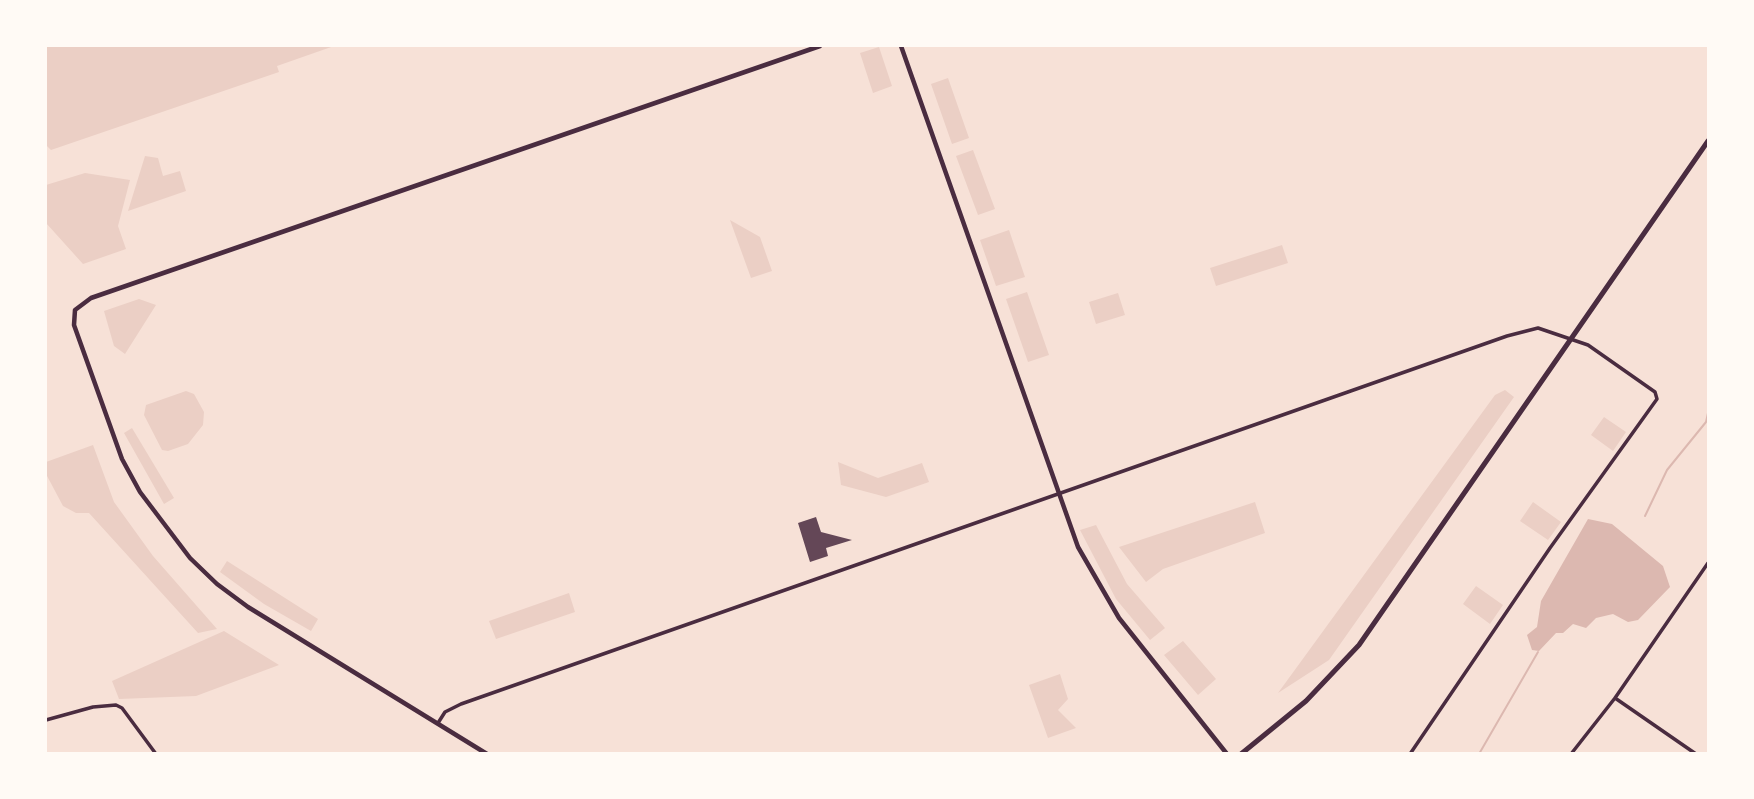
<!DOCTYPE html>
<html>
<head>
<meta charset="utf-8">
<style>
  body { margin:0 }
  #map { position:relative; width:1754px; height:799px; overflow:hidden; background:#f7e1d7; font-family:Ubuntu,sans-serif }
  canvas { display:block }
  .frame { position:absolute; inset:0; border:47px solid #fffaf5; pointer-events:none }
</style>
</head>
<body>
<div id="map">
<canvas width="1754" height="799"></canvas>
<div class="frame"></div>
</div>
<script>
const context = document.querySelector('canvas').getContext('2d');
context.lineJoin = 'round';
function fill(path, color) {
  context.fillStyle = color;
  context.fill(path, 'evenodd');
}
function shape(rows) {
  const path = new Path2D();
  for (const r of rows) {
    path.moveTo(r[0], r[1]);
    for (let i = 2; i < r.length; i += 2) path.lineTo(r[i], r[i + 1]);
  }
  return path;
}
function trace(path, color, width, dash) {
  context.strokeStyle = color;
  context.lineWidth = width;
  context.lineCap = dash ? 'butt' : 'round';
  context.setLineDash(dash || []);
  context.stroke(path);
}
fill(shape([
  [46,46,334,46,277,66,279,72,51,150,46,145],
  [879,47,892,86,873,93,860,53],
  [948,78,969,138,952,144,931,84],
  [973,150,995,209,978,215,956,156],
  [145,156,158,158,163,176,180,171,186,191,128,211],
  [85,173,130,180,118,226,126,249,83,264,46,223,46,185],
  [730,220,760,237,772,271,751,278],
  [1009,230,1025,277,996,286,980,240],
  [1282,245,1288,263,1216,286,1210,268],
  [1027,292,1049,355,1028,362,1006,299],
  [1118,293,1125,315,1096,324,1089,302],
  [139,299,156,305,125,354,114,346,104,311],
  [1505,390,1514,397,1329,660,1278,693,1495,395],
  [186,391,194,394,204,412,203,425,188,444,168,451,162,450,144,415,146,405],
  [1604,417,1626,432,1613,451,1591,435],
  [132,428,174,498,164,504,124,433],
  [93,445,114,502,153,556,217,629,198,633,89,513,76,513,63,506,46,474,46,462],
  [838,462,878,478,922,463,929,482,886,497,841,485],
  [1255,502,1265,533,1163,569,1146,582,1119,547],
  [1533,502,1561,522,1548,540,1520,521],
  [1096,525,1127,584,1165,628,1150,640,1116,599,1080,530],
  [227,561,318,619,311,631,264,604,220,572],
  [1476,586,1503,605,1490,624,1463,604],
  [569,593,575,612,496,639,489,621],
  [224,631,279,665,196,696,119,699,112,681],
  [1183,641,1216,679,1198,695,1164,655],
  [1060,674,1068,699,1058,710,1076,728,1048,738,1029,685]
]), '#ebcfc5');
fill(shape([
  [1588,519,1612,524,1663,566,1670,587,1638,620,1628,622,1613,614,1596,618,1586,628,1573,624,1563,633,1556,633,1539,651,1532,650,1527,635,1537,627,1541,601]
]), '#dcb8b0');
trace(shape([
  [1645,516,1667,470,1706,422,1708,413],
  [1479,754,1538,652]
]), '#dcb8b0', 2);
fill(shape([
  [816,517,821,532,852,540,826,548,828,556,810,562,798,523]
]), '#644757');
trace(shape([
  [1615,698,1696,754],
  [46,720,93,707,116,705,122,708,156,754],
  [438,723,445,712,461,704,1507,336,1538,328,1588,345,1655,392,1657,399,1550,548,1410,754],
  [1571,754,1615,698,1708,563]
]), '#4a2c40', 3.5);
trace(shape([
  [901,46,1078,547,1119,618,1227,754],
  [487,754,248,607,217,584,190,558,140,492,122,459,74,325,75,310,91,298,820,46]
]), '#4a2c40', 4.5);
trace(shape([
  [1241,754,1306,701,1359,645,1708,141]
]), '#4a2c40', 5);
</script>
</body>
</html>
